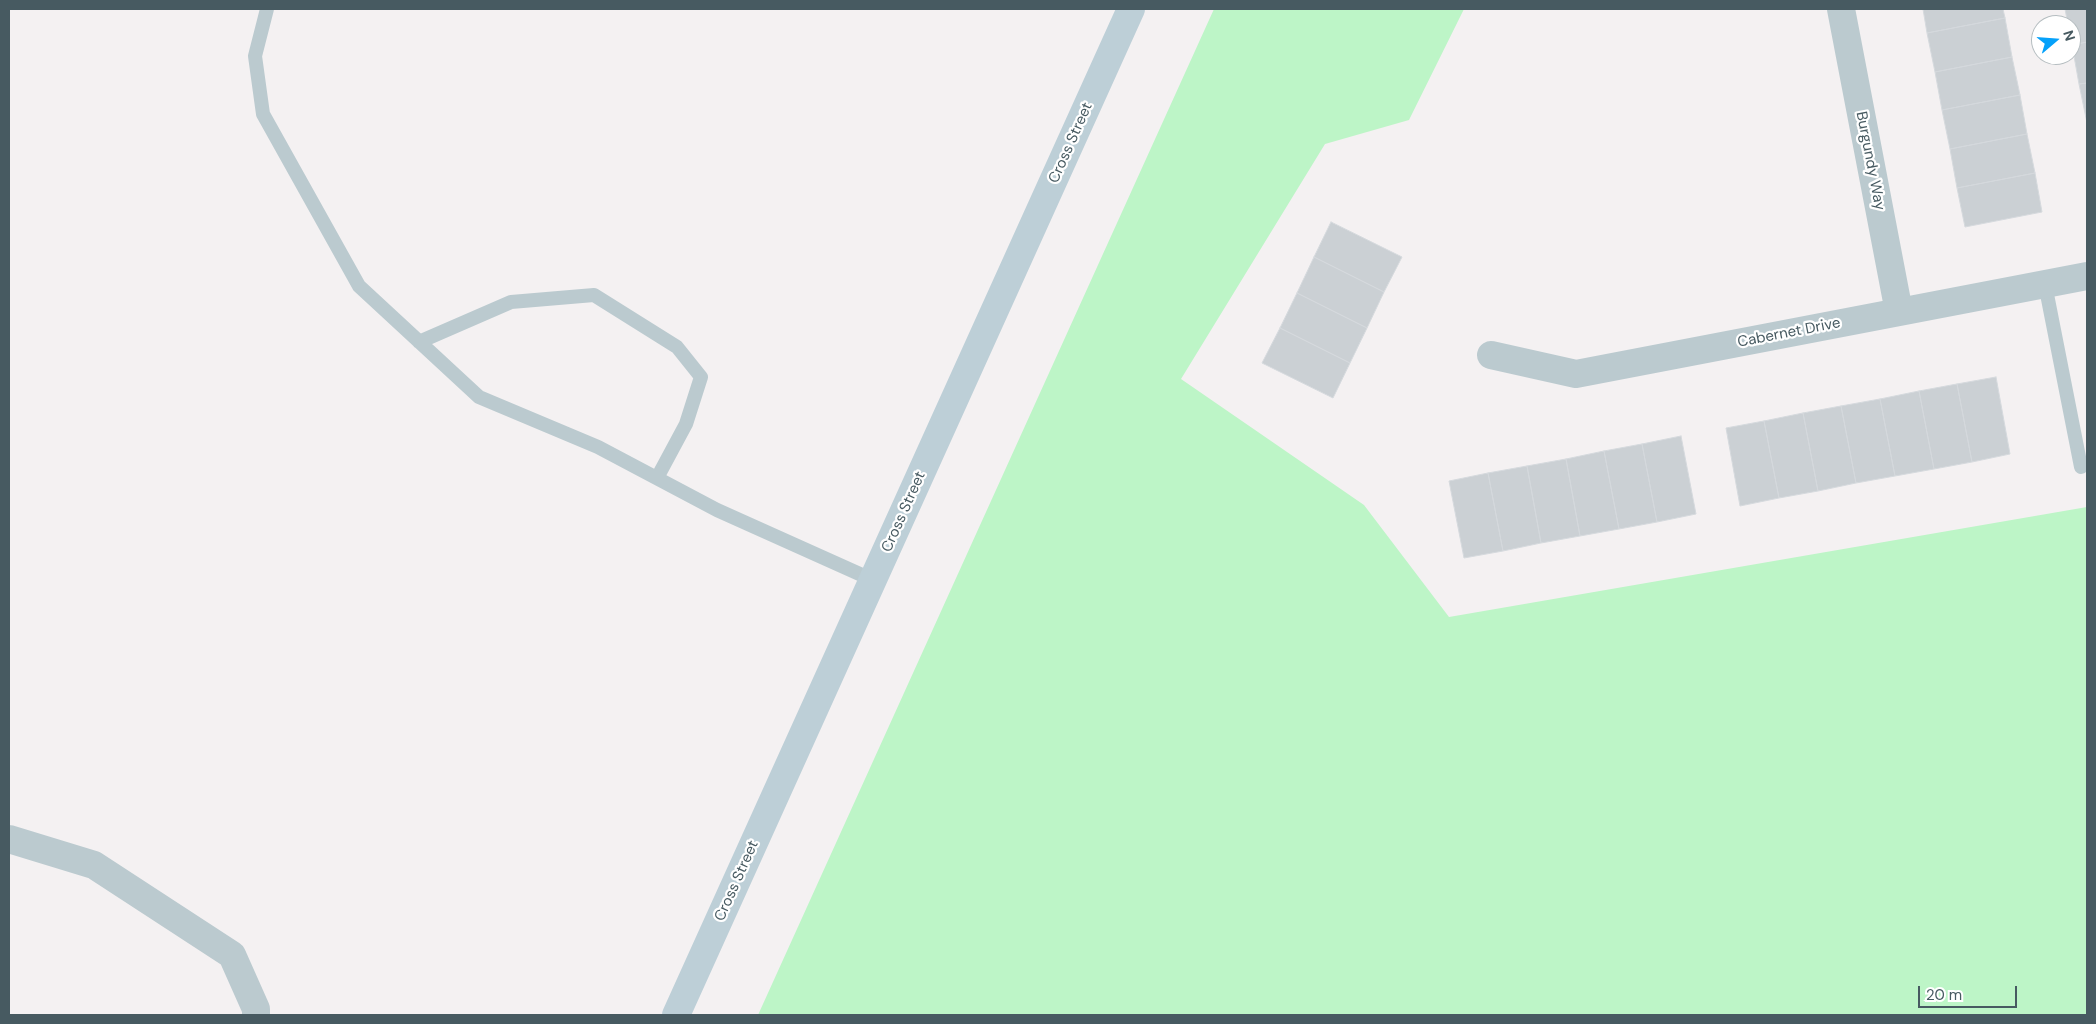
<!DOCTYPE html>
<html>
<head>
<meta charset="utf-8">
<style>
  body { margin:0 }
  #map { position:relative; width:2096px; height:1024px; overflow:hidden; background:#f4f1f2; font-family:"DM Sans",sans-serif }
  canvas { display:block }
  .frame { position:absolute; inset:0; border:10px solid #475a61; pointer-events:none }
  .north { position:absolute; left:2031px; top:15px; width:50px; height:50px; box-sizing:border-box; background:#fff; border:1px solid #b5bdc0; border-radius:50%; rotate:72deg; font-size:14px; font-weight:700; line-height:20px; text-align:center; color:#475a61 }
  .north::after { content:''; display:block; margin:auto; width:18px; height:22px; background:#05a1fa; clip-path:polygon(50% 0,100% 100%,50% 72%,0 100%) }
  .scale { position:absolute; left:1918px; top:986px; width:99px; height:22px; box-sizing:border-box; border:2px solid #475a61; border-top:0; padding-left:6px; font-size:15px; line-height:18px; white-space:nowrap; color:#475a61; -webkit-text-stroke:4px #fff; paint-order:stroke }
</style>
</head>
<body>
<div id="map">
<canvas width="2096" height="1024"></canvas>
<div class="frame"></div>
<div class="north">N</div>
<div class="scale">20 m</div>
</div>
<script>
const context = document.querySelector('canvas').getContext('2d');
context.lineJoin = 'round';
function fill(path, color) {
  context.fillStyle = color;
  context.fill(path, 'evenodd');
}
function shape(rows) {
  const path = new Path2D();
  for (const r of rows) {
    path.moveTo(r[0], r[1]);
    for (let i = 2; i < r.length; i += 2) path.lineTo(r[i], r[i + 1]);
  }
  return path;
}
function trace(path, color, width, dash) {
  context.strokeStyle = color;
  context.lineWidth = width;
  context.lineCap = dash ? 'butt' : 'round';
  context.setLineDash(dash || []);
  context.stroke(path);
}
function write(font, color, halo, rows, align = 'center') {
  context.font = font + ' "DM Sans",sans-serif';
  context.lineWidth = 4.5;
  context.setLineDash([]);
  context.textBaseline = 'middle';
  context.strokeStyle = halo;
  context.fillStyle = color;
  for (const [text, x, y, turn = 0] of rows) {
    context.save();
    context.translate(x, y);
    context.rotate((+turn || 0) * Math.PI / 180);
    context.textAlign = isNaN(turn) ? turn : align;
    if (halo) context.strokeText(text, 0, 0);
    context.fillText(text, 0, 0);
    context.restore();
  }
}
fill(shape([
  [1214,9,1464,9,1409,120,1325,144,1181,379,1364,505,1449,617,2087,507,2087,1015,758,1015]
]), '#bdf5c7');
const building = shape([
  [1923,9,2003,9,2005,18,1927,33,1923,9],
  [2065,9,2087,9,2087,42,2072,45,2071,25,2068,25,2065,9],
  [2005,18,2012,57,1935,72,1927,33,2005,18],
  [2087,42,2087,83,2079,84,2072,45,2087,42],
  [2012,57,2020,95,1942,110,1935,72,2012,57],
  [2087,83,2087,123,2079,84,2087,83],
  [2020,95,2027,134,1950,149,1942,110,2020,95],
  [2027,134,2035,173,1957,188,1950,149,2027,134],
  [2035,173,2042,212,1965,227,1957,188,2035,173],
  [1331,222,1402,257,1384,292,1314,257,1331,222],
  [1314,257,1384,292,1367,328,1297,293,1314,257],
  [1297,293,1367,328,1350,363,1280,328,1297,293],
  [1280,328,1350,363,1333,398,1262,363,1280,328],
  [1996,377,2010,454,1972,462,1957,384,1996,377],
  [1957,384,1972,462,1934,469,1919,391,1957,384],
  [1919,391,1934,469,1895,476,1880,399,1919,391],
  [1880,399,1895,476,1856,483,1841,406,1880,399],
  [1841,406,1856,483,1818,491,1803,413,1841,406],
  [1803,413,1818,491,1779,498,1764,421,1803,413],
  [1764,421,1779,498,1740,506,1726,428,1764,421],
  [1681,436,1696,514,1657,522,1642,444,1681,436],
  [1642,444,1657,522,1619,529,1604,451,1642,444],
  [1604,451,1619,529,1580,536,1566,459,1604,451],
  [1566,459,1580,536,1541,543,1527,466,1566,459],
  [1527,466,1541,543,1503,551,1488,473,1527,466],
  [1488,473,1503,551,1464,558,1449,481,1488,473]
]);
fill(building, '#cbd0d4');
trace(building, '#d5d9dd', 1);
trace(shape([
  [267,9,255,56,263,114,359,286,479,397,598,447,717,510,873,580],
  [2045,284,2081,467],
  [419,342,511,302,594,295,677,347,701,377,686,424,657,478]
]), '#bbcacf', 14);
trace(shape([
  [1841,9,1899,312],
  [1491,355,1576,374,2087,276],
  [9,839,94,865,232,955,256,1009,256,1015]
]), '#bbcacf', 28);
trace(shape([
  [676,1015,1131,9]
]), '#bdcfd7', 28);
write('15px', '#475a61', '#fff', [
  ["Cross Street",1071,143,-66],
  ["Burgundy Way",1870,161,79],
  ["Cabernet Drive",1789,333,-11],
  ["Cross Street",904,512,-66],
  ["Cross Street",737,881,-66]
]);
</script>
</body>
</html>
